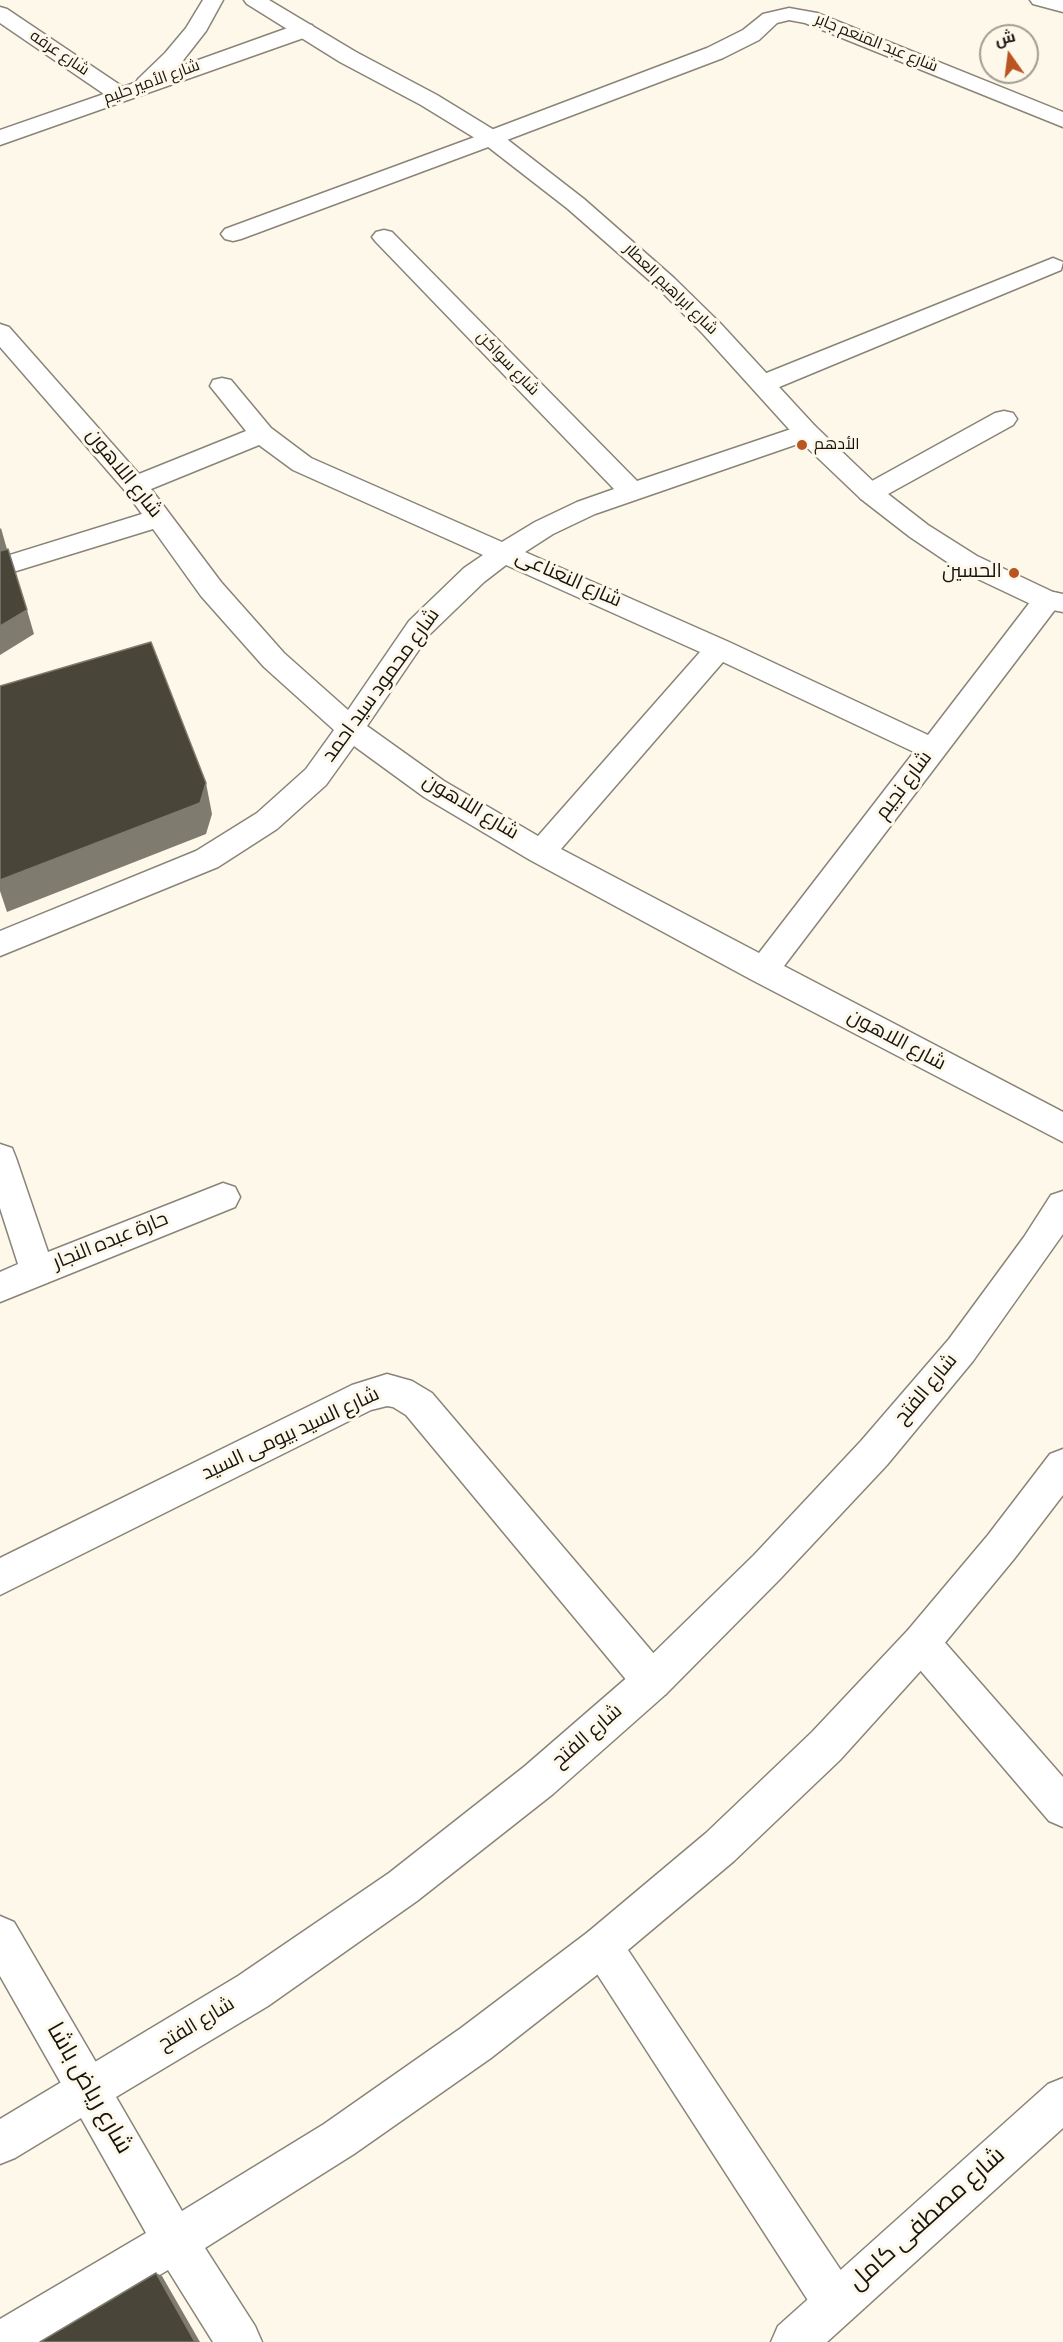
<!DOCTYPE html>
<html>
<head>
<meta charset="utf-8">
<style>
  body { margin:0 }
  #map { position:relative; width:1063px; height:2342px; overflow:hidden; background:#fdf8ea; font-family:"Source Sans 3",Cairo,sans-serif }
  canvas { display:block }
  .north { position:absolute; left:979px; top:24px; width:60px; height:60px; box-sizing:border-box; background:#fdf8ea; border:2px solid #a19d92; border-radius:50%; rotate:346deg; font-size:16px; font-weight:700; line-height:24px; text-align:center; color:#16140f }
  .north::after { content:''; display:block; margin:auto; width:21px; height:27px; background:#b95521; clip-path:polygon(50% 0,100% 100%,50% 72%,0 100%) }
</style>
</head>
<body>
<div id="map">
<canvas width="1063" height="2342"></canvas>
<div class="north">ش</div>
</div>
<script>
const context = document.querySelector('canvas').getContext('2d');
context.lineJoin = 'round';
function shape(rows) {
  const path = new Path2D();
  for (const r of rows) {
    path.moveTo(r[0], r[1]);
    for (let i = 2; i < r.length; i += 2) path.lineTo(r[i], r[i + 1]);
  }
  return path;
}
function trace(path, color, width, dash) {
  context.strokeStyle = color;
  context.lineWidth = width;
  context.lineCap = dash ? 'butt' : 'round';
  context.setLineDash(dash || []);
  context.stroke(path);
}
function fill(path, color) {
  context.fillStyle = color;
  context.fill(path, 'evenodd');
}
function write(font, color, halo, rows, align = 'center') {
  context.font = font + ' "Source Sans 3",Cairo,sans-serif';
  context.lineWidth = 6;
  context.setLineDash([]);
  context.textBaseline = 'middle';
  context.strokeStyle = halo;
  context.fillStyle = color;
  for (const [text, x, y, turn = 0] of rows) {
    context.save();
    context.translate(x, y);
    context.rotate((+turn || 0) * Math.PI / 180);
    context.textAlign = isNaN(turn) ? turn : align;
    if (halo) context.strokeText(text, 0, 0);
    context.fillText(text, 0, 0);
    context.restore();
  }
}
const pedestrian = shape([
  [789,8,817,13,1063,112,1063,127,805,23,789,20,777,23,759,40,723,58,499,143,491,145,483,143,480,138,483,133,707,48,743,30,763,14,789,8]
]);
const minor = shape([
  [1030,0,1063,0,1063,12,1033,4,1030,0],
  [0,7,7,9,123,87,296,25,304,24,312,25,315,30,312,35,0,145,0,130,104,94,0,23,0,7],
  [491,131,499,133,502,138,499,143,241,239,233,241,225,239,221,234,225,229,491,131],
  [384,230,392,232,637,481,806,424,815,426,819,432,815,438,595,514,553,534,525,552,729,642,928,735,1037,593,1047,591,1057,593,1061,600,1057,607,784,966,1063,1112,1063,1142,752,980,530,860,424,797,354,746,326,785,277,829,218,867,0,956,0,931,196,851,257,813,306,769,334,730,264,667,201,596,153,529,0,576,0,558,142,514,126,492,0,347,0,324,9,327,139,474,246,431,210,386,213,380,222,378,231,380,271,428,311,458,502,542,535,522,577,502,614,489,376,242,372,237,376,232,384,230],
  [259,445,293,470,483,555,464,568,409,621,348,710,284,653,221,582,151,489,259,445],
  [506,565,700,652,538,836,444,781,367,726,429,635,484,582,506,565],
  [723,662,914,752,759,953,561,849,723,662],
  [1053,258,1063,262,1061,270,772,390,763,392,754,390,751,384,754,378,1053,258],
  [1004,411,1013,413,1017,419,1013,425,879,499,870,502,861,499,857,493,861,487,995,413,1004,411],
  [0,1144,12,1148,16,1158,48,1252,223,1183,235,1187,240,1197,235,1207,0,1302,0,1272,18,1264,0,1208,0,1144],
  [387,1374,412,1381,432,1393,666,1668,671,1681,666,1694,652,1700,638,1694,406,1415,393,1407,387,1406,371,1410,0,1595,0,1558,352,1385,387,1374],
  [921,1625,934,1630,1063,1777,1063,1827,1049,1821,908,1656,902,1643,908,1630,921,1625],
  [0,1916,14,1922,104,2076,110,2091,104,2106,89,2112,74,2106,0,1976,0,1916],
  [602,1926,616,1932,852,2287,858,2303,852,2319,836,2325,820,2319,588,1960,582,1946,588,1932,602,1926]
]);
const tertiary = shape([
  [203,0,223,0,206,31,181,63,154,89,146,91,138,89,135,84,138,79,165,53,186,28,203,0],
  [244,0,269,0,356,52,437,95,499,133,584,199,674,278,721,324,815,426,879,487,928,525,977,556,1053,592,1063,594,1063,612,1037,607,959,570,910,537,861,499,797,438,703,334,658,288,568,209,483,143,421,105,340,62,247,4,244,0],
  [1063,1191,1063,1234,973,1361,887,1465,780,1579,666,1694,553,1794,417,1901,268,2006,116,2097,182,2211,324,2124,461,2028,588,1932,706,1833,812,1732,908,1630,988,1535,1050,1454,1063,1449,1063,1495,1014,1559,934,1656,840,1760,734,1861,616,1960,491,2058,354,2154,205,2248,255,2326,262,2342,213,2342,168,2270,47,2342,0,2342,0,2319,146,2233,81,2118,15,2158,0,2164,0,2119,238,1976,389,1873,525,1766,638,1668,754,1555,861,1441,949,1339,1024,1237,1051,1195,1063,1191]
]);
const secondary = shape([
  [1063,2078,1063,2128,827,2342,771,2342,778,2326,1048,2084,1063,2078]
]);
trace(pedestrian, '#898477', 3);
trace(minor, '#898477', 3);
trace(tertiary, '#898477', 3);
trace(secondary, '#898477', 3);
fill(pedestrian, '#fff');
fill(minor, '#fff');
fill(tertiary, '#fff');
fill(secondary, '#fff');
fill(shape([
  [1,528,8,553,0,556,0,529],
  [27,610,34,634,0,655,0,626],
  [206,783,212,814,206,834,7,912,0,891,0,880],
  [156,2273,162,2276,200,2342,195,2342]
]), '#7f7b6e');
const building = shape([
  [8,549,27,610,0,626,0,551,8,549],
  [151,642,206,783,200,803,0,880,0,686,151,642],
  [156,2273,195,2342,40,2342,156,2273]
]);
fill(building, '#494539');
trace(building, '#7f7b6e', 1.5);
for (const [x, y, r, color] of [
  [802,445,6,"#b95521"],
  [1014,573,6,"#b95521"]
]) {
  const dot = new Path2D();
  dot.arc(x, y, r, 0, 2 * Math.PI);
  context.fillStyle = color;
  context.fill(dot);
  trace(dot, '#fdf8ea', 2);
}
write('16px', '#16140f', '#fdf8ea', [
  ["شارع عبد المنعم جابر",876,44,22],
  ["شارع عرفه",59,54,34],
  ["شارع الأمير حليم",152,83,-20],
  ["شارع ابراهيم العطار",670,290,44],
  ["شارع سواكن",507,364,46]
]);
write('16px', '#16140f', '#fdf8ea', [
  ["الأدهم",814,445]
], 'left');
write('20px', '#16140f', '#fdf8ea', [
  ["شارع اللاهون",123,474,51],
  ["شارع النعناعى",568,580,24],
  ["شارع محمود سيد احمد",382,686,-54],
  ["شارع نجيم",905,786,-53],
  ["شارع اللاهون",470,808,31],
  ["شارع اللاهون",896,1041,28],
  ["حارة عبده النجار",111,1242,-22],
  ["شارع الفتح",927,1390,-50],
  ["شارع السيد بيومى السيد",291,1435,-25],
  ["شارع الفتح",588,1737,-41],
  ["شارع الفتح",197,2025,-31]
]);
write('20px', '#16140f', '#fdf8ea', [
  ["الحسين",1002,573]
], 'right');
write('24px', '#16140f', '#fdf8ea', [
  ["شارع رياض باشا",88,2089,60],
  ["شارع مصطفى كامل",928,2220,-42]
]);
</script>
</body>
</html>
